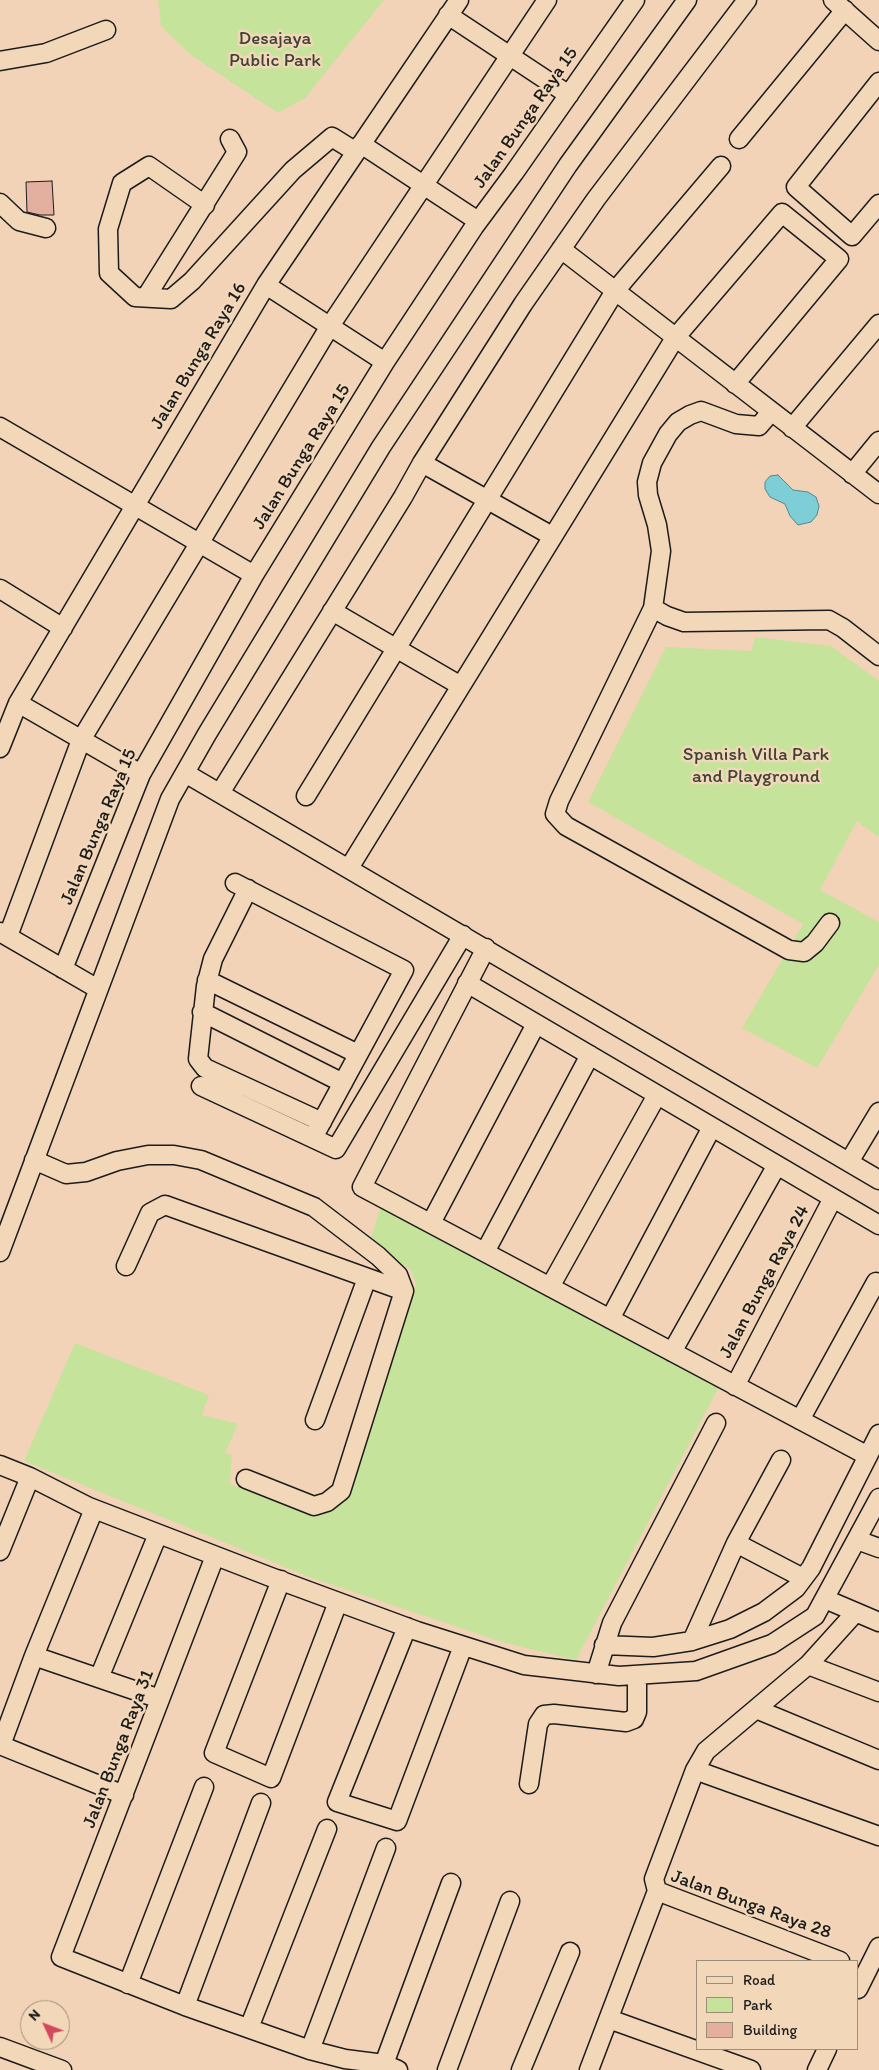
<!DOCTYPE html>
<html>
<head>
<meta charset="utf-8">
<style>
  body { margin:0 }
  #map { position:relative; width:879px; height:2070px; overflow:hidden; background:#f3d3b7; font-family:Itim,sans-serif }
  canvas { display:block }
  .legend { position:absolute; left:696px; top:1960px; width:162px; height:90px; box-sizing:border-box; background:#f2d7b9; border:1px solid #9c8c7a; margin:0; padding:6px 9px; list-style:none; font-size:15px; color:#1c1c1c }
  .legend li { display:flex; align-items:center; gap:10px; height:25px }
  .legend b { width:25px; border:1px solid #9c8c7a }
  .north { position:absolute; left:20px; top:2000px; width:50px; height:50px; box-sizing:border-box; background:#f2d7b9; border:1px solid #9c8c7a; border-radius:50%; rotate:313deg; font-size:14px; font-weight:700; line-height:20px; text-align:center; color:#1c1c1c }
  .north::after { content:''; display:block; margin:auto; width:18px; height:22px; background:#d1495b; clip-path:polygon(50% 0,100% 100%,50% 72%,0 100%) }
</style>
</head>
<body>
<div id="map">
<canvas width="879" height="2070"></canvas>
<ul class="legend">
<li><b style="height:6px;background:#f2d7b9"></b>Road</li>
<li><b style="height:14px;background:#c6e39b"></b>Park</li>
<li><b style="height:14px;background:#e3b09f"></b>Building</li>
</ul>
<div class="north">N</div>
</div>
<script>
const context = document.querySelector('canvas').getContext('2d');
context.lineJoin = 'round';
function fill(path, color) {
  context.fillStyle = color;
  context.fill(path, 'evenodd');
}
function shape(rows) {
  const path = new Path2D();
  for (const r of rows) {
    path.moveTo(r[0], r[1]);
    for (let i = 2; i < r.length; i += 2) path.lineTo(r[i], r[i + 1]);
  }
  return path;
}
function trace(path, color, width, dash) {
  context.strokeStyle = color;
  context.lineWidth = width;
  context.lineCap = dash ? 'butt' : 'round';
  context.setLineDash(dash || []);
  context.stroke(path);
}
function write(font, color, halo, rows, align = 'center') {
  context.font = font + ' Itim,sans-serif';
  context.lineWidth = 5;
  context.setLineDash([]);
  context.textBaseline = 'middle';
  context.strokeStyle = halo;
  context.fillStyle = color;
  for (const [text, x, y, turn = 0] of rows) {
    context.save();
    context.translate(x, y);
    context.rotate((+turn || 0) * Math.PI / 180);
    context.textAlign = isNaN(turn) ? turn : align;
    if (halo) context.strokeText(text, 0, 0);
    context.fillText(text, 0, 0);
    context.restore();
  }
}
fill(shape([
  [158,0,384,0,305,98,278,113,191,55,161,26],
  [755,637,831,646,879,681,879,835,878,837,857,821,820,890,879,922,879,965,817,1068,742,1028,803,924,588,802,666,647,751,651],
  [381,1205,720,1385,576,1660,502,1642,312,1578,24,1461,75,1343,209,1395,202,1415,238,1424,225,1453,232,1455,230,1484,316,1517,347,1497,416,1284,411,1270,370,1241]
]), '#c6e39b');
const water = shape([
  [778,475,793,490,808,492,816,497,819,506,817,515,811,522,798,525,790,516,785,504,770,497,765,489,765,482,770,476,778,475]
]);
fill(water, '#7dced7');
trace(water, '#56878c', 1);
const building = shape([
  [52,181,54,215,40,215,27,212,26,182,52,181]
]);
fill(building, '#e3b09f');
trace(building, '#1c1c1c', 1);
const minor = shape([
  [833,0,879,41],
  [448,15,569,95],
  [0,61,46,53,106,30],
  [879,82,796,187,852,236,879,204],
  [739,139,845,10],
  [361,144,478,221],
  [0,203,19,221,46,228],
  [205,205,149,166,122,183,108,229,109,273,135,297,171,299,192,281,293,170,332,137,356,152],
  [561,249,879,494],
  [266,285,385,362],
  [146,297,237,152,230,139],
  [771,412,759,426,736,424,701,411,690,415,678,422,668,434,652,463,647,482,648,495,657,525,661,551,653,608,559,801,555,814,566,826,789,950,804,952,815,943,830,923],
  [0,427,254,575],
  [792,428,879,324],
  [422,463,552,536],
  [852,474,879,441],
  [0,589,63,628],
  [653,608,667,616,684,622,829,620,843,628,879,656],
  [332,611,461,686],
  [18,703,141,774],
  [0,748,18,703,266,285,459,0],
  [185,773,879,1180],
  [220,793,403,497,422,463,523,304,596,199,747,0],
  [306,796,615,291,721,166],
  [349,868,675,338,782,213,839,259,735,384],
  [235,883,404,970,313,1138],
  [248,889,213,959,206,986,198,1059,205,1068,322,1122],
  [0,932,98,989],
  [8,936,81,740,330,326,547,0],
  [486,948,362,1187,868,1456],
  [63,969,141,774,254,575,385,362,474,227,514,173,635,0],
  [207,980,358,1054],
  [467,983,879,1225],
  [202,1012,343,1083],
  [201,1086,336,1149,463,935],
  [34,1160,66,1174,86,1172,117,1161,148,1155,174,1155,201,1160,314,1207,378,1256,398,1275,404,1291,341,1491,327,1502,314,1506,246,1479],
  [849,1162,879,1112],
  [431,1223,536,1024],
  [0,1252,170,799,207,734,381,447,568,165,687,0],
  [485,1252,590,1055],
  [126,1266,150,1213,165,1205,404,1291],
  [550,1287,657,1095],
  [610,1319,712,1127],
  [672,1352,777,1165],
  [735,1386,833,1198],
  [315,1420,367,1278],
  [800,1420,876,1282],
  [0,1465,30,1477,89,1507,268,1576,417,1631,524,1665,619,1676,696,1671,772,1644,815,1616,879,1498],
  [857,1540,879,1548],
  [736,1543,803,1578],
  [0,1551,30,1477],
  [215,1556,61,1957,185,2006,310,2050,345,2059,384,2064,398,2070],
  [281,1580,214,1753,271,1778,338,1602],
  [825,1599,879,1622],
  [407,1627,337,1802,397,1821,463,1646],
  [692,1641,736,1543,781,1460],
  [604,1645,653,1647,692,1641,730,1629,764,1612,796,1588,811,1568,879,1434],
  [34,1656,160,1699],
  [808,1665,879,1692],
  [596,1674,612,1623,716,1423],
  [99,1678,158,1534],
  [756,1709,879,1760],
  [0,1745,124,1795],
  [1,1745,34,1656,94,1509],
  [695,1770,879,1836],
  [529,1784,538,1724,544,1715,554,1714,626,1722,634,1719,637,1712,637,1675],
  [657,1891,654,1879,695,1770,706,1751,808,1665,855,1613],
  [657,1891,840,1961],
  [128,1984,204,1787],
  [858,1989,879,1947],
  [185,2006,261,1803],
  [609,2019,751,2070],
  [249,2028,327,1829],
  [0,2047,62,2070],
  [310,2050,386,1848],
  [384,2064,451,1883],
  [447,2070,510,1901],
  [521,2070,570,1952],
  [589,2070,657,1891],
  [817,2070,827,2049]
]);
trace(minor, '#1c1c1c', 21);
trace(minor, '#f2d7b9', 18);
write('19px', '#3e4435', '#f2d7b9', [
  ["Desajaya",275,39],
  ["Public Park",275,61],
  ["Spanish Villa Park",756,755],
  ["and Playground",756,777]
]);
write('19px', '#1c1c1c', '#f2d7b9', [
  ["Jalan Bunga Raya 15",526,118,-55],
  ["Jalan Bunga Raya 16",199,356,-59],
  ["Jalan Bunga Raya 15",302,457,-58],
  ["Jalan Bunga Raya 15",99,827,-67],
  ["Jalan Bunga Raya 24",765,1282,-62],
  ["Jalan Bunga Raya 31",119,1749,-69],
  ["Jalan Bunga Raya 28",751,1905,20]
]);
</script>
</body>
</html>
